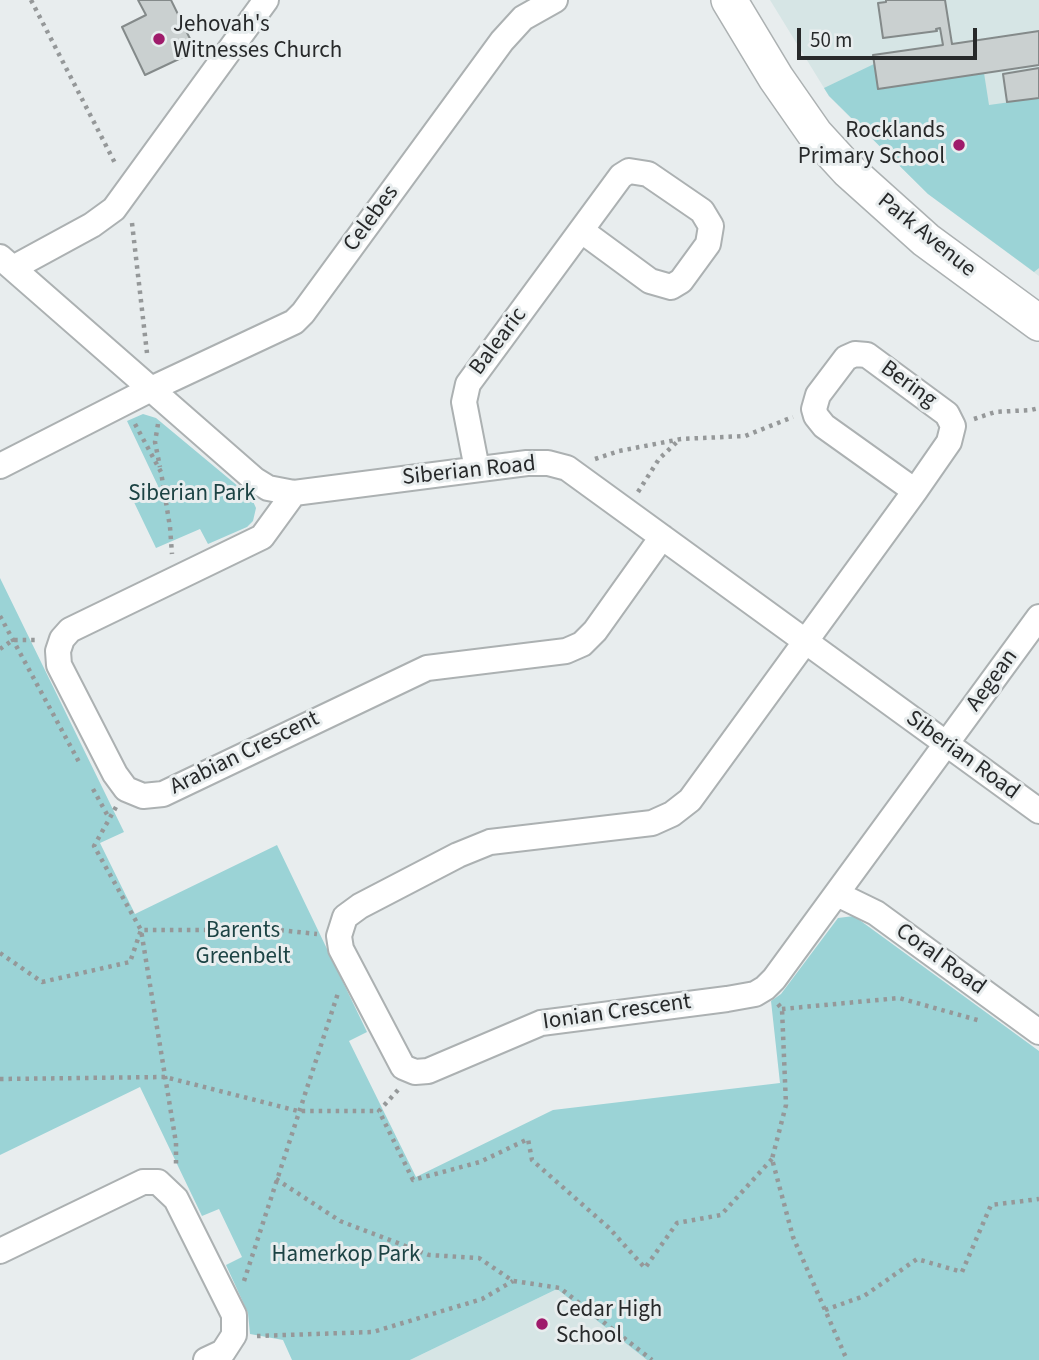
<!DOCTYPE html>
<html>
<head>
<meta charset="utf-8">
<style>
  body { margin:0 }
  #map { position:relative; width:1039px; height:1360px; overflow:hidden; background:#e8edee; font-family:"Source Sans 3",sans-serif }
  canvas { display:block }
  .scale { position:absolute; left:797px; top:28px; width:180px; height:32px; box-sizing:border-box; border:4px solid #27292a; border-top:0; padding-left:9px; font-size:21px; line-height:24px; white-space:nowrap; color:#27292a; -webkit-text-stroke:5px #e8edee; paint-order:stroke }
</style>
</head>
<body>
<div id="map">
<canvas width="1039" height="1360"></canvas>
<div class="scale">50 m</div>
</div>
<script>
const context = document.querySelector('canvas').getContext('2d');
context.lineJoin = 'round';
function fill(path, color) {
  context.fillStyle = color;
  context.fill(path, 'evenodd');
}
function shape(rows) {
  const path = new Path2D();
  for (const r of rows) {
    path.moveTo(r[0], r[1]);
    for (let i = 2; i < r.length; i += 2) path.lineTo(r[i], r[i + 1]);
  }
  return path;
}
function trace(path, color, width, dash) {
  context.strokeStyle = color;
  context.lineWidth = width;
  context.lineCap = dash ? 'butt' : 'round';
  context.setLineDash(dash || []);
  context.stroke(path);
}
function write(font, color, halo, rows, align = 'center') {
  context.font = font + ' "Source Sans 3",sans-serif';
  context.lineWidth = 6;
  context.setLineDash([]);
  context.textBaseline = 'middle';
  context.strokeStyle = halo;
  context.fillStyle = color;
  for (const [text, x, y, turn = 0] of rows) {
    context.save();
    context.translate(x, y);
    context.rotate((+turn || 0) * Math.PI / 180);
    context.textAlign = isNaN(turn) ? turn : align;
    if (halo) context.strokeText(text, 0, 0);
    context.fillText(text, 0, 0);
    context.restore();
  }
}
fill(shape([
  [770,0,1039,0,1039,276,928,194,829,96],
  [557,1289,647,1360,410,1360]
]), '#d6e5e5');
fill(shape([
  [874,64,878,89,984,73,989,105,1039,98,1039,268,1034,272,928,194,829,96,824,88],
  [143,414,156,418,251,497,256,508,253,521,247,527,208,544,200,529,156,548,132,498,158,486,127,421],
  [0,578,124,832,100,843,135,914,277,845,367,1032,349,1041,416,1177,553,1110,780,1083,771,1001,781,994,838,918,854,916,1039,1051,1039,1360,647,1360,557,1289,410,1360,292,1360,283,1340,250,1334,248,1313,226,1265,242,1257,219,1209,202,1216,140,1087,0,1155]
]), '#9bd3d6');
const building = shape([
  [138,0,171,0,196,51,145,75,122,27,146,15,138,0],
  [886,0,945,0,952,44,1039,31,1039,65,878,89,873,55,943,45,940,28,936,29,937,31,883,38,878,3,886,2,886,0],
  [1039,68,1039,98,1007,102,1003,74,1039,68]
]);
fill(building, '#cad0d0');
trace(building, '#848a8a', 2);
const street = shape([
  [0,257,255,480,268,488,294,493,527,463,548,463,567,468,1039,811],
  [13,268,92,225,114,209,266,0],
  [0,466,151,389,294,322,303,313,502,41,523,18,555,0],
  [477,469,464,402,468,384,621,176,629,171,648,174,702,211,711,226,708,244,681,281,671,287,650,281,582,231],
  [915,491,824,426,816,416,814,409,818,395,846,358,855,354,867,355,947,414,953,426,949,442,915,491,690,800,672,814,652,823,490,842,458,855,360,906,345,917,339,936,341,949,403,1067,415,1072,428,1071,541,1023,727,999,755,994,765,988,774,979,1039,617],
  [294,493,262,537,70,630,62,639,58,651,59,665,115,774,126,789,143,796,163,794,427,668,566,651,582,644,595,631,662,537],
  [837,894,876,913,1039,1032],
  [0,1251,143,1182,158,1182,176,1199,234,1315,234,1335,223,1352,206,1360]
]);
const secondary = shape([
  [729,0,776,78,815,134,848,170,926,240,1039,323]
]);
trace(street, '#acb1b2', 28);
trace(secondary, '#acb1b2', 38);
trace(shape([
  [31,0,116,165],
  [132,223,147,353],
  [974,419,995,412,1031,410,1039,408],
  [135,424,161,472,170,527,172,554],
  [158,424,155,442,160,467],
  [595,459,619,451,681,439,745,436,793,417],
  [638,492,659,459,680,439],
  [0,616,79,762],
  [0,649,13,640,39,640],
  [93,789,109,818],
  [116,807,94,846,141,930,176,1143,176,1166],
  [0,953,42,982,130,962,141,930,279,930,317,934],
  [778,1004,782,1009,786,1105,772,1159,793,1237,847,1360],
  [782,1009,899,998,981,1021],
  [0,1079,165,1077,298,1111,379,1111],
  [398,1090,379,1111,413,1180,480,1162,528,1139,532,1160,609,1228,645,1268,677,1223,721,1215,772,1159],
  [276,1179,340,1221,429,1255,479,1258,513,1281,560,1288,652,1360],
  [244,1281,338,993],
  [825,1310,864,1296,917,1259,962,1272,991,1205,1039,1199],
  [257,1336,373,1332,482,1299,513,1281]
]), '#959899', 4.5, [3.5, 5]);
trace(street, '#fff', 24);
trace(secondary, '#fff', 35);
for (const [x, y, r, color] of [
  [159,39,7,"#9f1b6b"],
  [959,145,7,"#9f1b6b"],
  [542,1324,7,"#9f1b6b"]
]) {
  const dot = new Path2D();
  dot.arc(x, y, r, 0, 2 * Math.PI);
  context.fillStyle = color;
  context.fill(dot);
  trace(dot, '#e8edee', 2.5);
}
write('23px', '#27292a', '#e8edee', [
  ["Jehovah's",173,26],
  ["Witnesses Church",173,52],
  ["Rocklands",945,132,"right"],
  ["Primary School",945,158,"right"],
  ["Cedar High",556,1311],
  ["School",556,1337]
], 'left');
write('23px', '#27292a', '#e8edee', [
  ["Celebes",372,219,-54],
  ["Park Avenue",926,236,39],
  ["Balearic",499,342,-53],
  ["Bering",908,385,36],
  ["Siberian Road",469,472,-6],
  ["Aegean",993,681,-54],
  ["Arabian Crescent",245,754,-26],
  ["Siberian Road",962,756,36],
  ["Coral Road",940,960,36],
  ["Ionian Crescent",617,1013,-8]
]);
write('23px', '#1c4344', '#e8edee', [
  ["Siberian Park",192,495],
  ["Barents",243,932],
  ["Greenbelt",243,958],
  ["Hamerkop Park",346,1256]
]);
</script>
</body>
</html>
